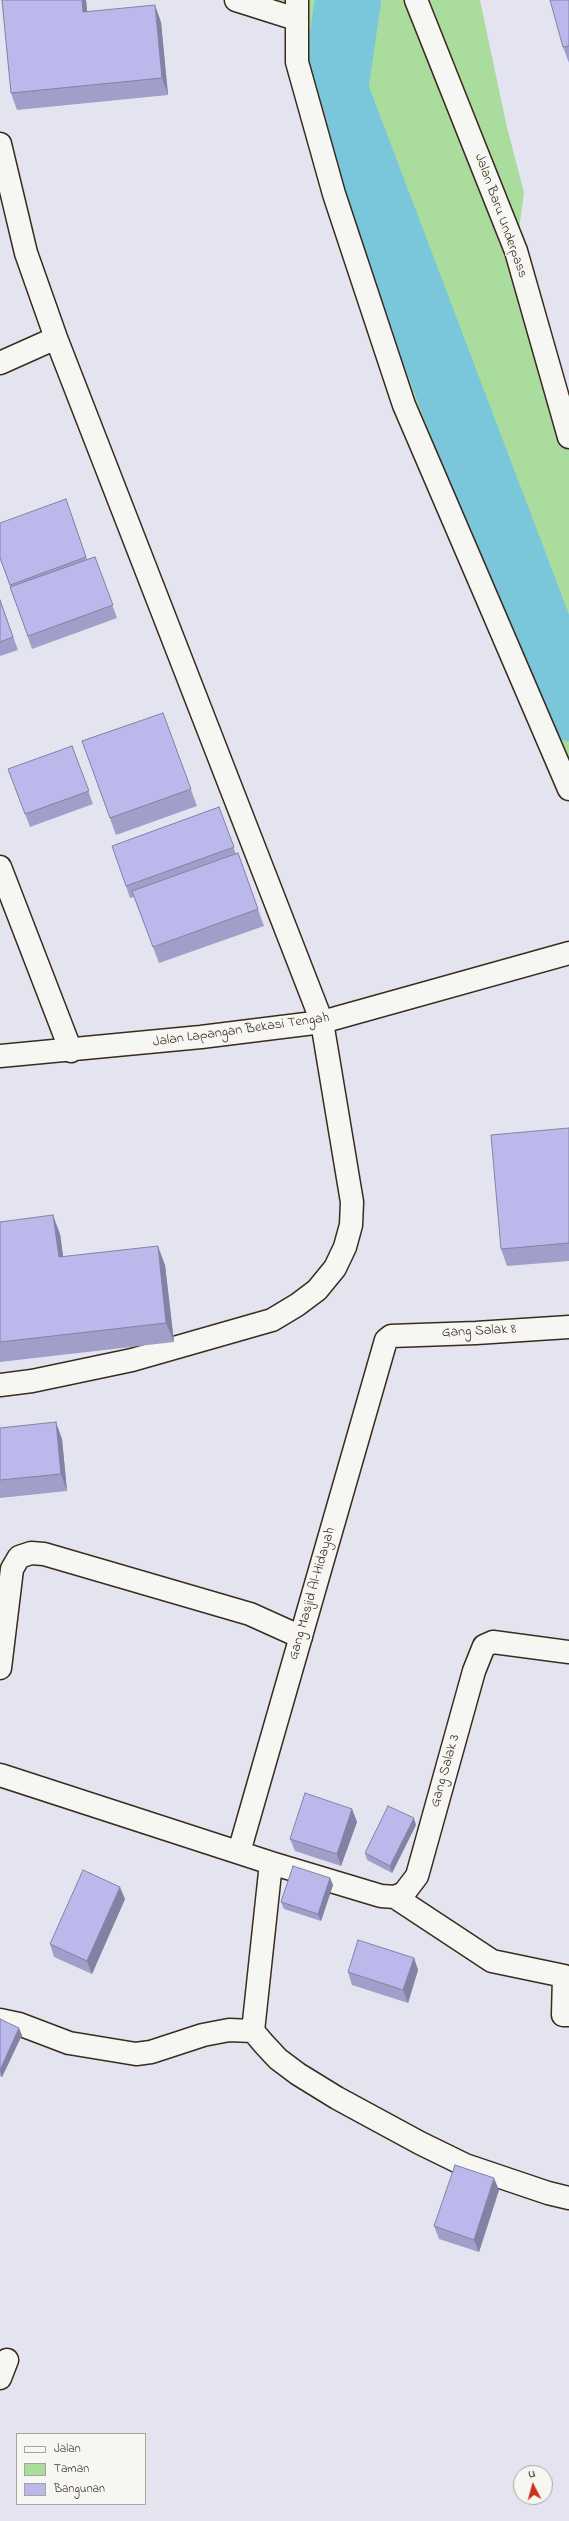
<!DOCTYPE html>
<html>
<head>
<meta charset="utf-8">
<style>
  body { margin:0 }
  #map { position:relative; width:569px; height:2521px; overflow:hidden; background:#e4e4f0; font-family:"Indie Flower",sans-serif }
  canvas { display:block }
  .legend { position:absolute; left:16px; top:2433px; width:130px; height:72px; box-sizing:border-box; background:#f6f6f2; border:1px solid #aba49d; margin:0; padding:5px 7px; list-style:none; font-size:12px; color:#3b2a1e }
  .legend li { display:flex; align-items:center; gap:8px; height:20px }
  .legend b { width:20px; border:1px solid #aba49d }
  .north { position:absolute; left:513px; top:2465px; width:40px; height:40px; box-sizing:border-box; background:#f6f6f2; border:1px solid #aba49d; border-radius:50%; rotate:354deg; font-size:11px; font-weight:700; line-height:16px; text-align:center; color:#3b2a1e }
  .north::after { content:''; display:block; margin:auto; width:14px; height:18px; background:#c8321e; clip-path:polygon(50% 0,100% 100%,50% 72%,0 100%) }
</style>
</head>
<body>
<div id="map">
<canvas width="569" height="2521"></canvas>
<ul class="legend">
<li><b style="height:5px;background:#f6f6f2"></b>Jalan</li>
<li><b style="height:11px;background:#aadc9d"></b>Taman</li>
<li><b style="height:11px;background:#bbb9eb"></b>Bangunan</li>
</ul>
<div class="north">U</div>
</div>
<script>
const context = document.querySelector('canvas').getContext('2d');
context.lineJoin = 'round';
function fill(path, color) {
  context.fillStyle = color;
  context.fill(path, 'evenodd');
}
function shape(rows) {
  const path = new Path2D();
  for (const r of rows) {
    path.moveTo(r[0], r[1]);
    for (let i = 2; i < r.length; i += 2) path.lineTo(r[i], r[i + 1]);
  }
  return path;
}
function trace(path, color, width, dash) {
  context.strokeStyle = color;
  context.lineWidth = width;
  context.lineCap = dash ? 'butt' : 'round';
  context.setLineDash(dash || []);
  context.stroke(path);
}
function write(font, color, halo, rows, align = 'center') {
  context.font = font + ' "Indie Flower",sans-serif';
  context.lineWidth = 3;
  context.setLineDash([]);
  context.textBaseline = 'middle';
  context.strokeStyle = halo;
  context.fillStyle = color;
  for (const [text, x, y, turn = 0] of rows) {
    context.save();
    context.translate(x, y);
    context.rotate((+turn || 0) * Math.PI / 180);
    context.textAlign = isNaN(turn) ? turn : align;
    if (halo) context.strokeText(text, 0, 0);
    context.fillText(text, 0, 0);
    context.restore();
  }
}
fill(shape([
  [236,0,480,0,506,123,524,193,516,251,569,437,569,789,404,405,296,19]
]), '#aadc9d');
trace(shape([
  [348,0,335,90,569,708]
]), '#7ac6da', 66);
const minor = shape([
  [236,0,296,19],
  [297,0,297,62,334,194,404,405,569,789],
  [0,144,26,253,56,338,322,1022,352,1202,351,1225,345,1247,335,1268,317,1290,297,1305,272,1320,132,1360,32,1381,0,1385],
  [0,363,56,338],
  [0,867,71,1051],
  [0,1668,12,1569,19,1557,31,1553,44,1554,250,1614,301,1637],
  [0,1775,271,1863,381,1896,395,1897,404,1893,417,1876,474,1671,484,1646,493,1642,569,1652],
  [239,1852,386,1340,391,1336,476,1333,569,1327],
  [271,1863,253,2031,264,2044,278,2059,298,2074,337,2098,420,2143,465,2165,548,2193,569,2198],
  [395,1897,492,1961,564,1976,563,2015,569,2015],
  [0,2020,19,2024,69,2043,136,2054,151,2052,203,2035,229,2030,253,2031],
  [0,2378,7,2360]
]);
const tertiary = shape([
  [416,0,516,251,569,437],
  [0,1056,201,1037,322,1022,569,953]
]);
trace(minor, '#3b2a1e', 25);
trace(tertiary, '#3b2a1e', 25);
trace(minor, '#f6f6f2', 22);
trace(tertiary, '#f6f6f2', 22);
fill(shape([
  [2,0,86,0,87,11,161,22,168,95,17,110,11,93],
  [569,0,569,63,563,47],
  [66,499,87,559,95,557,117,618,32,649,0,558],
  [0,600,18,650,0,656],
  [163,713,197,806,116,835,82,741],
  [72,746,93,804,30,827,8,769],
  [219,807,236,854,238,853,264,926,159,963,134,897,130,898,112,846],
  [569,1128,569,1261,507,1266,501,1249],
  [0,1222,60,1234,63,1257,165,1265,174,1342,0,1362],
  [0,1428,62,1439,67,1491,0,1498],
  [352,1809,357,1822,341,1866,295,1851,290,1839],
  [416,1825,392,1873,367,1860,365,1853],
  [330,1878,333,1885,321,1921,284,1909,281,1902],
  [125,1899,92,1974,54,1957,50,1944],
  [414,1958,418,1970,408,2003,352,1985,348,1972],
  [0,2019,22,2035,2,2077,0,2076],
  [499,2190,479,2252,439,2239,434,2226]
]), '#a19fca');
fill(shape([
  [82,0,86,0,89,28,83,12],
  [155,5,161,22,168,95,162,78],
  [53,1215,60,1234,66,1277,59,1257],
  [158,1246,165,1265,174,1342,166,1323],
  [56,1422,62,1439,67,1491,61,1474],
  [352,1809,357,1822,341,1866,337,1854],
  [414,1818,416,1825,392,1873,390,1866],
  [330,1878,333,1885,321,1921,318,1914],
  [120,1887,125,1899,92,1974,87,1961],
  [414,1958,418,1970,408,2003,403,1990],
  [19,2028,22,2035,2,2077,0,2070],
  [494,2178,499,2190,479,2252,474,2240]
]), '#8382a4');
const building = shape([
  [2,0,82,0,83,12,155,5,162,78,11,93,2,0],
  [550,0,569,0,569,46,563,47,550,0],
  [66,499,86,557,10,585,0,558,0,523,66,499],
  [95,557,113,605,28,636,10,587,95,557],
  [0,600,13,637,0,642,0,600],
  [163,713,191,789,110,818,82,741,163,713],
  [72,746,89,791,25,814,8,769,72,746],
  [219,807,234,847,126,886,112,846,219,807],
  [238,853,258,909,153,947,132,891,238,853],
  [569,1128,569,1243,501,1249,491,1135,569,1128],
  [53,1215,59,1257,158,1246,166,1323,0,1342,0,1222,53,1215],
  [56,1422,61,1474,0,1480,0,1428,56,1422],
  [305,1793,352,1809,337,1854,290,1839,305,1793],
  [388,1806,414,1818,390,1866,365,1853,388,1806],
  [293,1866,330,1878,318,1914,281,1902,293,1866],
  [83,1870,120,1887,87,1961,50,1944,83,1870],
  [358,1940,414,1958,403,1990,348,1972,358,1940],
  [0,2019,19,2028,0,2070,0,2019],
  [455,2165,494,2178,474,2240,434,2226,455,2165]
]);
fill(building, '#bbb9eb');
trace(building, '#8382a4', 1);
write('14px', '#3b2a1e', '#f6f6f2', [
  ["Jalan Baru Underpass",500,216,70],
  ["Jalan Lapangan Bekasi Tengah",241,1031,-8],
  ["Gang Salak 8",479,1332,-3],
  ["Gang Masjid Al-Hidayah",313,1594,-74],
  ["Gang Salak 3",446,1771,-74]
]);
</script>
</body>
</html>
